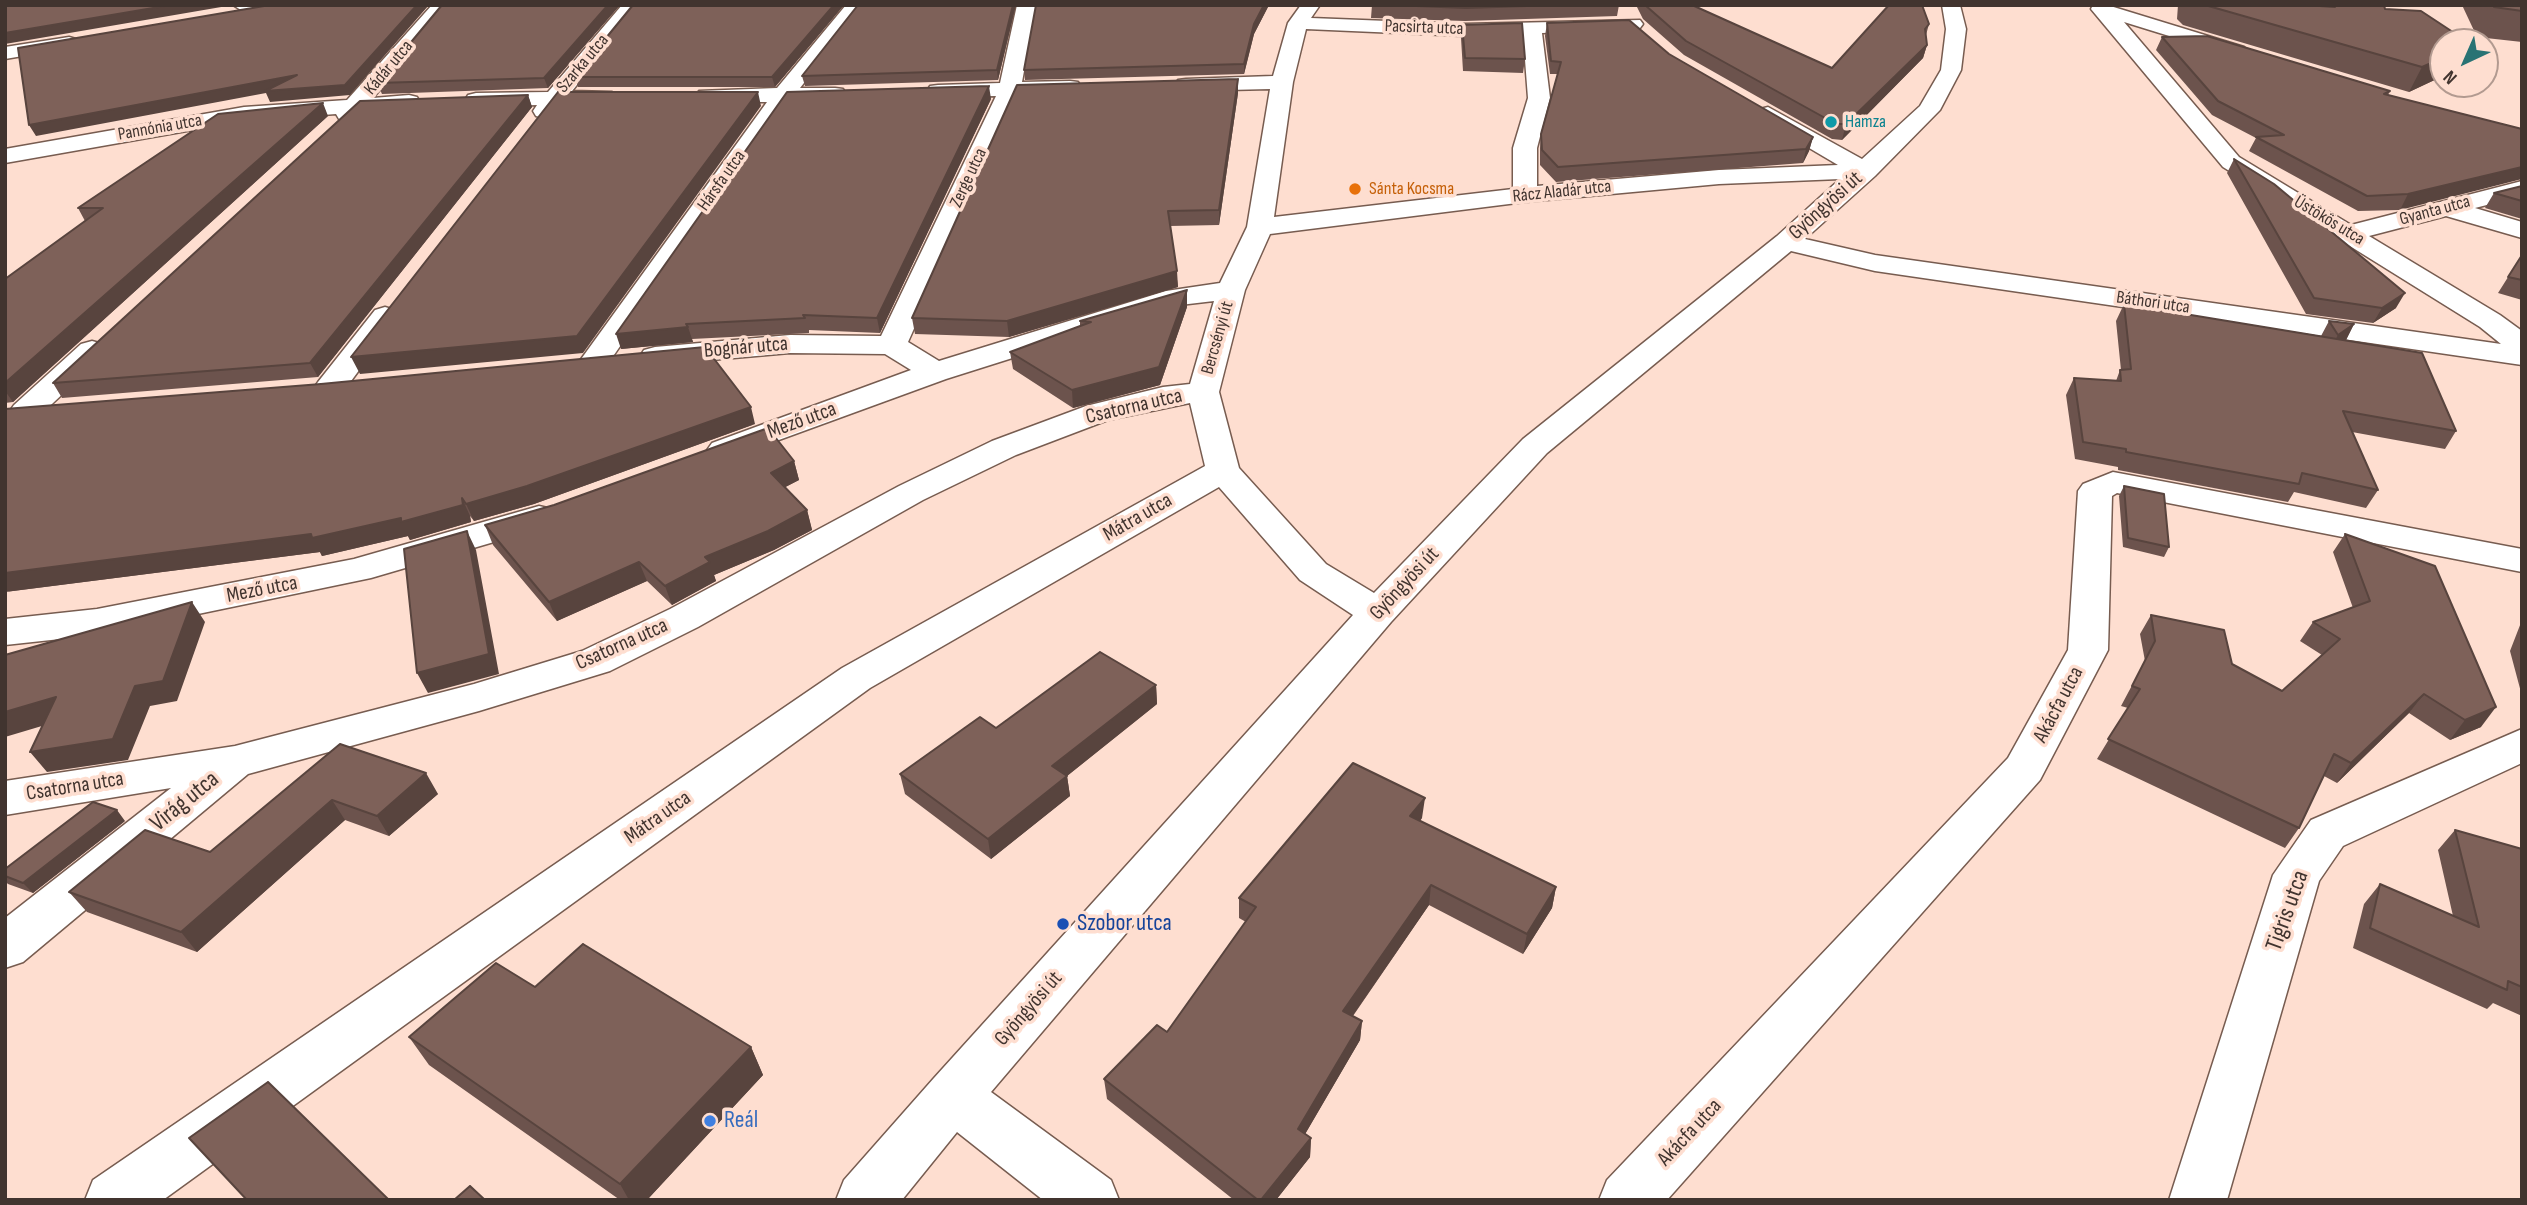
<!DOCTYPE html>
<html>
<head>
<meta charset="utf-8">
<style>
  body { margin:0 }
  #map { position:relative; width:2527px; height:1205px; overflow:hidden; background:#feded0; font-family:"Sofia Sans Condensed",sans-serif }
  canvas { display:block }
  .frame { position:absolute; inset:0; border:7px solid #41342f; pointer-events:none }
  .north { position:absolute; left:2429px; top:28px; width:70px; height:70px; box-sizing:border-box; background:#feded0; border:2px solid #b29a90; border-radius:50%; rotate:224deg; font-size:19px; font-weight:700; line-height:28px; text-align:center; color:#41342f }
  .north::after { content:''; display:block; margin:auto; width:24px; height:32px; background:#297374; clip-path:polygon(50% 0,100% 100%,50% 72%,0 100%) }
</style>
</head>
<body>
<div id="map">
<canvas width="2527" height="1205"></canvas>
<div class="frame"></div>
<div class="north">N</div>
</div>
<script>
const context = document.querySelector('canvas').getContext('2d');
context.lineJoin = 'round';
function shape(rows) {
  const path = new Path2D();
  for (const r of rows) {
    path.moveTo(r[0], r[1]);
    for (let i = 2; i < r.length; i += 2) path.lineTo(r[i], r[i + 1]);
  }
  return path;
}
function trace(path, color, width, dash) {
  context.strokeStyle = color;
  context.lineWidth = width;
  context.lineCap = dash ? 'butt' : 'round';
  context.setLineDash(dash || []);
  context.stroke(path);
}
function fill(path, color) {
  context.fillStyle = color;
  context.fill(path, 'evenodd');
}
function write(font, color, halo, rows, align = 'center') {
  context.font = font + ' "Sofia Sans Condensed",sans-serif';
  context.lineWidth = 7;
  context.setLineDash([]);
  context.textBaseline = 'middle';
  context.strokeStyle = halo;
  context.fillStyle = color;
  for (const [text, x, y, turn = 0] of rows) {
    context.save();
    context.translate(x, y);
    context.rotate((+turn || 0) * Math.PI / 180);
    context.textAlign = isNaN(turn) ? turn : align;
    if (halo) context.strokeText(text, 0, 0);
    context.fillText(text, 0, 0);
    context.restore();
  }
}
const minor = shape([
  [233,5,256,5,261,11,252,17,233,5],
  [432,5,451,5,373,98,409,95,417,97,420,102,417,107,361,112,355,119,347,121,339,119,336,114,244,121,5,163,5,149,244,107,347,100,432,5],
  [622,5,641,5,572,91,612,92,615,97,612,102,561,105,552,116,544,118,536,116,533,111,537,105,476,107,468,105,465,100,468,95,476,93,548,92,622,5],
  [846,5,865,5,800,88,835,88,843,89,846,94,843,99,789,101,605,368,594,371,583,368,579,362,767,102,707,102,699,101,696,96,699,91,777,88,846,5],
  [1017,5,1036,5,1022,82,1070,81,1078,82,1081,87,1078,92,1070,93,1018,95,908,342,939,361,1166,291,1220,283,1247,227,1270,89,1186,91,1178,90,1175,85,1178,80,1186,79,1273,76,1288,23,1301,5,1320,5,1311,18,1465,24,1640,20,1643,24,1640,28,1633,30,1542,33,1550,98,1537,148,1537,186,1719,170,1838,165,1760,119,1757,114,1760,109,1768,107,1862,159,1920,106,1941,70,1946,29,1942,5,1960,5,1966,29,1961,70,1940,110,1875,176,1805,239,1875,255,2501,344,2480,327,2223,167,2091,9,2093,5,2107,5,2244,47,2247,51,2244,55,2237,57,2124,22,2239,157,2351,225,2522,181,2522,196,2475,208,2522,222,2522,238,2446,216,2369,236,2500,315,2522,331,2522,365,1875,271,1791,251,1547,453,1391,622,991,1092,1111,1180,1119,1200,1043,1200,957,1132,902,1200,836,1200,844,1180,934,1078,1353,615,1300,580,1219,487,870,688,163,1200,85,1200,93,1180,842,668,1205,466,1190,403,1108,420,1016,455,923,500,698,627,610,671,479,711,248,774,23,962,5,968,5,918,171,788,5,815,5,781,235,746,474,684,582,651,670,609,899,486,992,441,1086,406,1163,387,1190,384,1214,301,1180,305,946,379,724,460,712,457,707,450,712,443,911,370,885,354,790,353,655,365,644,362,640,356,644,350,655,347,790,335,881,336,996,96,938,97,930,96,927,91,930,86,938,85,1000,83,1017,5],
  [1306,29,1465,36,1523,34,1528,98,1513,148,1513,189,1274,217,1293,82,1306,29],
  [1840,179,1777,236,1523,439,1374,593,1326,564,1239,468,1219,392,1245,290,1270,234,1525,202,1719,184,1840,179],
  [69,37,76,39,79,43,76,47,5,59,5,47,69,37],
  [385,307,395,310,399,316,340,396,329,398,318,396,313,389,318,382,375,310,385,307],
  [92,341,103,344,107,350,103,356,36,419,25,422,14,419,9,412,14,405,81,344,92,341],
  [2113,472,2522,549,2522,572,2117,493,2112,496,2108,650,2040,780,1667,1200,1599,1200,1607,1180,2008,758,2068,650,2078,491,2083,484,2113,472],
  [539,506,552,509,557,517,552,525,371,578,97,635,5,645,5,619,97,609,354,559,539,506],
  [2522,729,2522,763,2343,846,2319,881,2227,1200,2169,1200,2273,875,2311,820,2522,729]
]);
trace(minor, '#775c50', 3);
fill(minor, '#fff');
fill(shape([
  [620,5,548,88,382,94,377,83],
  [633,5,844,5,775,87,578,87,574,77],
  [858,5,1016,5,998,80,805,86,802,76],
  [1036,5,1269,5,1254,34,1244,74,1025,80,1024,70],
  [1372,5,1619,5,1617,16,1465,21,1371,18],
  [1636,5,1692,5,1832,68,1929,24,1926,35,1927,45,1923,58,1842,140,1832,139,1684,55,1643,19],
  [2178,5,2384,5,2385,9,2443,42,2443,76,2409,92,2183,25,2177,19],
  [2462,5,2522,5,2522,42,2477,37],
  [1547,23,1669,54,1813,137,1809,151,1803,163,1556,182,1540,165,1540,148,1541,134,1558,74,1550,74,1545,36],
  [1462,25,1525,59,1523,73,1463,71,1461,38],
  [2162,37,2390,91,2388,95,2522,129,2400,210,2358,211,2249,151,2256,138,2212,115,2156,50],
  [1238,79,1238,93,1219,225,1170,226,1178,287,1009,337,915,334,912,318],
  [528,95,532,107,318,377,62,398,53,383],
  [991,99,880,333,809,330,809,333,692,339,693,342,621,349],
  [328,116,13,402,5,403,5,279,85,221,78,208],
  [2234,159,2396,308,2373,323,2306,314,2227,173],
  [2522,186,2522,219,2485,208,2494,193],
  [2522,255,2522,300,2498,293],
  [2124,304,2321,336,2329,321,2354,324,2346,340,2456,431,2445,449,2352,432,2378,490,2366,508,2294,492,2288,502,2118,470,2118,467,2075,459,2066,395,2074,378,2116,381,2120,370,2121,370,2116,321],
  [1187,307,1160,385,1073,408,1013,369,1010,352,1080,326,1080,321],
  [755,424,534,504,474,521,470,516,471,522,410,540,408,536,322,556,320,552,5,592],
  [794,461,799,480,785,487,807,510,812,530,774,550,714,575,716,581,672,605,647,581,557,621,493,545,485,525,554,505],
  [2124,486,2169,547,2164,557,2123,547,2119,496],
  [2345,534,2481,727,2450,740,2409,713,2337,783,2324,776,2299,828,2285,848,2097,759,2128,708,2121,706,2145,661,2140,634,2151,615,2232,664,2282,691,2322,655,2300,641,2313,622,2353,608,2333,552],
  [2522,620,2522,696,2510,651],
  [1156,685,1157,704,1067,776,1070,796,991,859,905,794,900,774,996,728],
  [340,744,438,794,389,836,345,820,197,952,87,912,69,892,210,852],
  [1422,818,1420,821,1556,887,1552,908,1523,954,1429,905,1353,1016,1362,1021,1360,1040,1305,1134,1311,1138,1310,1157,1276,1200,1234,1200,1107,1099,1104,1079,1167,1032,1246,922,1239,918,1239,898],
  [125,821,33,893,8,884,5,881,5,869],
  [2455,830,2522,849,2522,1016,2493,1003,2487,1009,2353,948,2364,904,2380,884,2453,916,2438,850],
  [535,987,751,1047,763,1075,647,1200,620,1200,429,1065,409,1037]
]), '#6c534d');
fill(shape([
  [171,5,233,5,5,44,5,33],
  [417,5,429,5,350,95,270,102,266,93,36,136,29,125],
  [608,5,620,5,548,88,544,78],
  [834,5,844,5,775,87,772,77],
  [1013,5,1016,5,998,80,997,70],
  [1264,5,1269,5,1254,34,1244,74,1244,64,1254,24],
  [1927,45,1923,58,1842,140,1846,124],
  [2443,58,2443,76,2409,92,2422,67],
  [1238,79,1238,93,1219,225,1219,210],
  [989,86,991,99,880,333,877,318],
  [758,92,761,106,583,353,360,374,351,357],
  [528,95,532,107,318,377,310,363],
  [323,103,328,116,13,402,5,391,5,383],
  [1813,137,1809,151,1803,163,1806,149],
  [2522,167,2522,179,2400,210,2408,194],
  [1177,271,1178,287,1009,337,1007,321],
  [1187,290,1187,307,1160,385,1073,408,1072,390],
  [2405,293,2396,308,2373,323,2382,308],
  [2354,324,2345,342,2328,353,2338,335],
  [688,327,693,342,621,349,616,334],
  [751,407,755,424,534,504,474,521,466,504],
  [794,461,799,480,776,492,771,473],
  [462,498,470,516,471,522,410,540,408,536,322,556,320,552,5,592,5,573],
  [807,510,812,530,774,550,714,575,716,581,672,605,665,586,705,557],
  [467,531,476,550,499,674,428,693,417,673],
  [639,562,647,581,557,621,549,602],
  [192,602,205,622,177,701,150,706,128,760,47,772,30,752,135,686],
  [1156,685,1157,704,1067,776,1070,796,991,859,988,839,1052,766],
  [2424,694,2409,713,2337,783,2351,763],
  [56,697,72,717,5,737,5,712],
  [2496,707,2481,727,2450,740,2465,720],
  [426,773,438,794,389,836,377,816],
  [1425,798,1422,818,1408,836,1410,816],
  [332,800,345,820,197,952,181,932],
  [117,810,125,821,33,893,23,883],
  [1431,885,1429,905,1342,1031,1343,1011],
  [1556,887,1552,908,1523,954,1527,934],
  [1362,1021,1360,1040,1297,1148,1298,1129],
  [751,1047,763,1075,647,1200,629,1200,620,1184],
  [1311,1138,1310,1157,1276,1200,1261,1200]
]), '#58443e');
const building = shape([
  [5,5,171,5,5,33,5,5],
  [270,5,417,5,345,85,265,91,297,75,29,125,18,48,270,5],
  [442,5,608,5,544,78,377,83,442,5],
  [633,5,834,5,772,77,574,77,633,5],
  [858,5,1013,5,997,70,802,76,858,5],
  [1036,5,1264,5,1254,24,1244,64,1024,70,1036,5],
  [1391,5,1557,5,1466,8,1391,5],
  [1645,5,1692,5,1832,68,1889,5,1922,5,1929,24,1925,29,1927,45,1846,124,1836,124,1686,41,1645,5],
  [2205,5,2304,5,2335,7,2334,5,2384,5,2385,9,2421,11,2468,42,2443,42,2443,58,2422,67,2205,5],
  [2493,5,2522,5,2522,11,2494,7,2493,5],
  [1629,20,1669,54,1813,137,1806,149,1558,167,1542,150,1541,134,1561,62,1551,61,1547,23,1629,20],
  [1522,23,1525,59,1465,58,1462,25,1522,23],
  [2207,36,2390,91,2384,94,2522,129,2522,167,2408,194,2367,196,2256,137,2284,135,2218,101,2162,37,2207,36],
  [1238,79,1219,210,1168,211,1177,271,1007,321,912,318,1017,85,1238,79],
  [989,86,877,318,803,315,805,318,686,324,688,327,616,334,787,92,989,86],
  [558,92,758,92,577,336,351,357,558,92],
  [528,95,310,363,53,383,360,101,528,95],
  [323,103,5,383,5,279,103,208,78,208,218,114,323,103],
  [2234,159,2274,184,2405,293,2382,308,2314,298,2234,159],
  [2522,186,2522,201,2494,193,2522,186],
  [2522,255,2522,280,2508,277,2522,255],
  [1187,290,1159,367,1072,390,1010,352,1091,322,1080,321,1187,290],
  [2124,304,2422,353,2456,431,2343,411,2378,490,2302,473,2299,484,2126,452,2126,449,2083,442,2074,378,2121,381,2120,370,2131,369,2124,304],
  [2329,321,2354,324,2338,335,2329,321],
  [705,347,751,407,527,486,466,504,462,498,463,505,401,522,401,518,312,538,311,534,5,573,5,409,321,384,705,347],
  [768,428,794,461,771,473,807,510,768,531,705,557,710,562,665,586,639,562,549,602,485,525,554,505,768,428],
  [2124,486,2164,494,2169,547,2128,538,2124,486],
  [467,531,489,654,417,673,404,549,467,531],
  [2345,534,2435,566,2496,707,2465,720,2424,694,2351,763,2334,754,2299,828,2108,739,2140,689,2132,686,2155,641,2151,615,2224,630,2232,664,2282,691,2340,639,2313,622,2370,601,2345,534],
  [192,602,163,681,135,686,113,739,30,752,56,697,5,712,5,655,192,602],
  [1100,652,1156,685,1052,766,1067,776,988,839,900,774,980,717,996,728,1100,652],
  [340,744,426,773,377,816,332,800,181,932,69,892,145,830,210,852,340,744],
  [1353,763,1425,798,1410,816,1556,887,1527,934,1431,885,1343,1011,1362,1021,1298,1129,1311,1138,1261,1200,1258,1200,1104,1079,1157,1025,1167,1032,1256,907,1239,898,1353,763],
  [93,802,117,810,23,883,5,876,5,869,93,802],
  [2455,830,2522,849,2522,987,2508,981,2507,990,2370,928,2380,884,2479,927,2455,830],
  [583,944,751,1047,620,1184,409,1037,496,963,535,987,583,944],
  [268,1082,389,1200,247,1200,189,1138,268,1082],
  [470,1186,485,1200,454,1200,470,1186]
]);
fill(building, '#7e6159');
trace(building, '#58443e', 2);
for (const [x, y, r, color] of [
  [1831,122,7,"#0f9aa8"],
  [1355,189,7,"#e8710a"],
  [1063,924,7,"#1a4fb4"],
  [710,1121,7,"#3f7fe0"]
]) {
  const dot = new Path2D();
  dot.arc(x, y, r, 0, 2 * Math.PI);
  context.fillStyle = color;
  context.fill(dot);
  trace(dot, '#feded0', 2.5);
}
write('18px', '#41342f', '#feded0', [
  ["Pacsirta utca",1424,28,2],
  ["Szarka utca",583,64,-50],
  ["Kádár utca",389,68,-50],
  ["Pannónia utca",160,128,-10],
  ["Zerge utca",969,178,-65],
  ["Hársfa utca",722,181,-55],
  ["Rácz Aladár utca",1562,192,-6],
  ["Gyanta utca",2435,211,-15],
  ["Üstökös utca",2329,221,31],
  ["Báthori utca",2153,303,8],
  ["Bercsényi út",1218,338,-74]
]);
write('18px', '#0d838f', '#feded0', [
  ["Hamza",1845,122]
], 'left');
write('18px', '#c56008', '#feded0', [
  ["Sánta Kocsma",1369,189]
], 'left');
write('21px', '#41342f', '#feded0', [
  ["Gyöngyösi út",1826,206,-42],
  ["Bognár utca",746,348,-5],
  ["Csatorna utca",1134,407,-13],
  ["Mező utca",802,421,-20],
  ["Mátra utca",1138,518,-30],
  ["Gyöngyösi út",1405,584,-47],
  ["Mező utca",262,590,-11],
  ["Csatorna utca",622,645,-24],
  ["Akácfa utca",2059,705,-62],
  ["Csatorna utca",75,787,-9],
  ["Mátra utca",658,818,-35],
  ["Gyöngyösi út",1029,1009,-49],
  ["Akácfa utca",1690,1133,-47]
]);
write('24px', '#41342f', '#feded0', [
  ["Virág utca",185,802,-39],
  ["Tigris utca",2288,911,-70]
]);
write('24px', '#164399', '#feded0', [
  ["Szobor utca",1077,924]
], 'left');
write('24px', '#366cbe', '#feded0', [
  ["Reál",724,1121]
], 'left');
</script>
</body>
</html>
